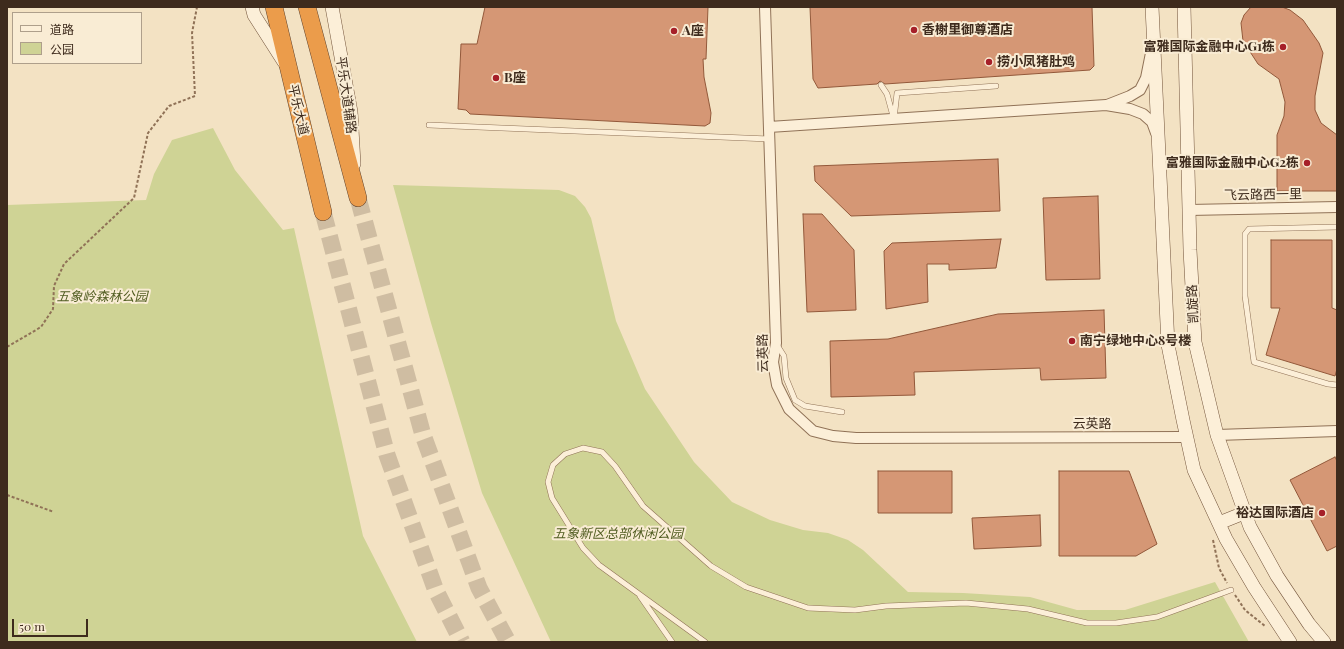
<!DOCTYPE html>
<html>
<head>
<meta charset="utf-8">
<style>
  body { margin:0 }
  #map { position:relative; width:1344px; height:649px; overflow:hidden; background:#f3e2c3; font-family:"Playfair Display","Noto Sans SC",serif }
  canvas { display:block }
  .frame { position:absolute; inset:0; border:8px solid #3e2b1d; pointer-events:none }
  .legend { position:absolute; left:12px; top:12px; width:130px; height:52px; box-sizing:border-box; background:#f9ecd4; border:1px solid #ae9f8b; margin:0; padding:5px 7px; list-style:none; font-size:12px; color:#3e2b1d }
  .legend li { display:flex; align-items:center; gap:8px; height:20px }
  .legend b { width:20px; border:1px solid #ae9f8b }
  .scale { position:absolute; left:12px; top:619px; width:76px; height:18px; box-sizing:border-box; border:2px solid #3e2b1d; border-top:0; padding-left:5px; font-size:12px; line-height:14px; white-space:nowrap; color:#3e2b1d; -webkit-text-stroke:3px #f9ecd4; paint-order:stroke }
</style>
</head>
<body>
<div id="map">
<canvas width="1344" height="649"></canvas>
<div class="frame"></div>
<ul class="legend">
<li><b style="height:5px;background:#fcefd8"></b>道路</li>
<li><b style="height:11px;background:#cfd395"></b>公园</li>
</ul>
<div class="scale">50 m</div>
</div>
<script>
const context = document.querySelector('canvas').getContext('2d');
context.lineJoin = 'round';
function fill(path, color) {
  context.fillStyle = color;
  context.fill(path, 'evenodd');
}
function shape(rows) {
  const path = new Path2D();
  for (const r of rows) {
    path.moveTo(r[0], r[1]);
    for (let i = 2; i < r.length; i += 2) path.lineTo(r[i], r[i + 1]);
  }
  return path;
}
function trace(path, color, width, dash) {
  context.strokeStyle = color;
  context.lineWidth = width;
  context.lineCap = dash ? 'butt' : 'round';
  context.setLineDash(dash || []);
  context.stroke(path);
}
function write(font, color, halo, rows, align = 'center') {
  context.font = font + ' "Playfair Display","Noto Sans SC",serif';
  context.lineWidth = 4;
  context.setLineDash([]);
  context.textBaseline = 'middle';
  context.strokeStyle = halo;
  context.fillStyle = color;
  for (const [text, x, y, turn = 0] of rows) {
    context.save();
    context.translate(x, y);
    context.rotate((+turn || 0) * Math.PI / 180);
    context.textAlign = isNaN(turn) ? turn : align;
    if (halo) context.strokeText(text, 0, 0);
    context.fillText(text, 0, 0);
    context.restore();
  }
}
fill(shape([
  [213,128,235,170,283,230,294,228,363,536,417,642,7,642,7,205,146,200,154,174,172,140],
  [393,185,559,190,575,196,585,207,591,218,616,321,645,389,694,462,732,502,770,520,803,530,828,533,848,540,863,550,908,592,963,593,1030,597,1077,610,1125,610,1215,582,1249,642,551,642,482,493,431,323]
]), '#cfd395');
const building = shape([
  [485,7,708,7,706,59,703,59,704,77,711,113,710,123,705,126,470,114,466,110,458,109,461,44,477,44,485,7],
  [810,7,1092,7,1094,66,1090,70,885,84,880,81,877,84,818,88,813,79,810,7],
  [1251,7,1282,7,1290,10,1303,20,1319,43,1323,53,1315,96,1315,110,1321,123,1337,135,1337,191,1277,191,1277,135,1284,116,1285,102,1279,79,1258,64,1243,41,1241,23,1244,15,1251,7],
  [998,159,1000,211,851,216,815,181,814,166,998,159],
  [1098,196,1100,279,1046,280,1043,198,1098,196],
  [803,214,822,214,854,250,856,310,807,312,803,214],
  [1001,239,996,268,949,270,949,264,927,264,928,302,886,309,884,251,892,243,1001,239],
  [1271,240,1332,240,1332,308,1337,310,1337,369,1335,376,1266,355,1280,308,1271,308,1271,240],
  [1104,310,1106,378,1041,380,1040,368,914,372,915,395,831,397,830,341,888,339,998,314,1104,310],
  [1335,457,1337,461,1337,546,1327,551,1290,480,1335,457],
  [878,471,952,471,952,513,878,513,878,471],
  [1059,471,1129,471,1157,544,1136,556,1059,556,1059,471],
  [1040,515,1041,546,974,549,972,518,1040,515]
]);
fill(building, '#d59775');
trace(building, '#92583a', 1);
trace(shape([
  [358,198,423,435,479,588,508,642],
  [323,212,387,455,436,591,462,642]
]), '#cfbda2', 17, [17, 8]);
const lane = shape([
  [881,85,887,94,893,116],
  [894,119,897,93,996,86],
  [429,125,769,139],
  [1337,227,1249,229,1245,234,1245,296,1254,362,1328,384,1337,385],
  [777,345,784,356,786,378,795,400,805,406,842,412],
  [640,596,672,642],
  [705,642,599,565,583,548,552,498,548,482,553,465,565,454,583,448,602,452,615,466,643,506,711,566,746,587,808,608,855,610,886,606,966,603,1028,609,1087,623,1116,623,1157,617,1231,590]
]);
const street = shape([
  [765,7,776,343,773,362,777,385,789,409,813,431,833,436,856,438,1186,437],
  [1107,105,1130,96,1140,90,1146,78,1151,53],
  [769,127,1106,105,1130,109,1143,114,1152,122,1156,133],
  [1189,210,1337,207],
  [1217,435,1337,431]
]);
const secondary = shape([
  [252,7,254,15,284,62],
  [332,7,351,112,354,164],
  [1152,7,1168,345,1183,420,1194,470,1226,539,1254,587,1290,642],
  [1184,7,1190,250,1195,342,1217,435,1250,527,1277,576,1309,624,1324,642],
  [1219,523,1244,513]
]);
const highway = shape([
  [274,7,323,212],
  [307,7,358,198]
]);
trace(lane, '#907257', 6);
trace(street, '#907257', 12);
trace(secondary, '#72533a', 14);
trace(highway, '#5d402c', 18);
trace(shape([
  [7,347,41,327,53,309,54,286,64,264,134,198,148,133,169,106,195,96,192,33,197,7],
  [7,495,54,512],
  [1213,540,1219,568,1227,583],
  [1235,595,1245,610,1265,626]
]), '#907257', 2, [3, 2]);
trace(lane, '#fcefd8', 5);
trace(street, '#fcefd8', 10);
trace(secondary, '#fcefd8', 13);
trace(highway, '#eb9c4b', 17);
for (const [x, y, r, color] of [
  [914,30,4,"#a62029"],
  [674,31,4,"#a62029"],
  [1283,47,4,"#a62029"],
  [989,62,4,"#a62029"],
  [496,78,4,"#a62029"],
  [1307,163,4,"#a62029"],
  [1072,341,4,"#a62029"],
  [1322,513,4,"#a62029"]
]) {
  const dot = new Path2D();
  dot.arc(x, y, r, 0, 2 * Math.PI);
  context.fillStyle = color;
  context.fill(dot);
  trace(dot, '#f9ecd4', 1.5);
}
write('bold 13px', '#3e2b1d', '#f9ecd4', [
  ["香榭里御尊酒店",922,30],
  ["A座",682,31],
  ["富雅国际金融中心G1栋",1275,47,"right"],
  ["捞小凤猪肚鸡",997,62],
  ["B座",504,78],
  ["富雅国际金融中心G2栋",1299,163,"right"],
  ["南宁绿地中心8号楼",1080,341],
  ["裕达国际酒店",1314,513,"right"]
], 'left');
write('13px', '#3e2b1d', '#f9ecd4', [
  ["平乐大道辅路",346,95,82],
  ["平乐大道",298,110,77],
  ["飞云路西一里",1263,195,-1],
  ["凯旋路",1193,304,-93],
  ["云英路",763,353,-91],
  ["云英路",1092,424]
]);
write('italic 13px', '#515d21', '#f9ecd4', [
  ["五象岭森林公园",102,297],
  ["五象新区总部休闲公园",618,534]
]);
</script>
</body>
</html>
